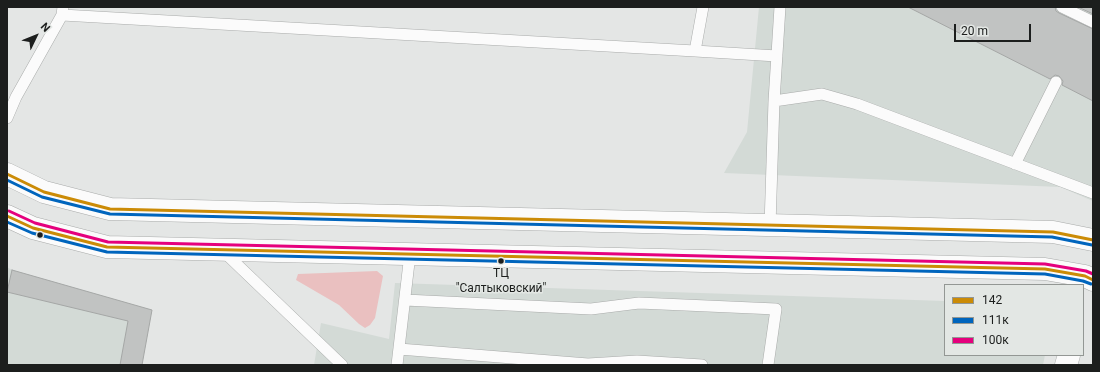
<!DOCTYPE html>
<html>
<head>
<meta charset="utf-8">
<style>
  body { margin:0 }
  #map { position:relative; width:1100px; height:372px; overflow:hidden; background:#e4e6e5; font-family:Roboto,sans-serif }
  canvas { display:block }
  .frame { position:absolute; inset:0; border:8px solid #1c1e1d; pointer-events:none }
  .legend { position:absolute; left:944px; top:284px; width:140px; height:72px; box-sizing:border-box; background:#e3e7e4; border:1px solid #939794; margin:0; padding:5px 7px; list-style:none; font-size:12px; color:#1c1e1d }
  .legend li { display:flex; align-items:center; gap:8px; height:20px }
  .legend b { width:20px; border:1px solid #939794 }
  .north { position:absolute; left:16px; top:16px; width:40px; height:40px; -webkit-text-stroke:3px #e3e7e4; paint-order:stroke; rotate:47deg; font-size:11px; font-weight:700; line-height:16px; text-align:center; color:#1c1e1d }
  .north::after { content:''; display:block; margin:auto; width:14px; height:18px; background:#1c1e1d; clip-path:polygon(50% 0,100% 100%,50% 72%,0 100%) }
  .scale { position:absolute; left:954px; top:24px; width:77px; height:18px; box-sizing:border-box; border:2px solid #1c1e1d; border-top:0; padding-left:5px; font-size:12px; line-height:14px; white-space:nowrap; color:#1c1e1d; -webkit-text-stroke:3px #e3e7e4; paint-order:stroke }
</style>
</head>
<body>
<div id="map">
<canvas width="1100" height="372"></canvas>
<div class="frame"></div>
<ul class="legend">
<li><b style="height:5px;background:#cb8b06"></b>142</li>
<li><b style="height:5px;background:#0065bd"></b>111к</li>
<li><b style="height:5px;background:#e5007d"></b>100к</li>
</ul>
<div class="north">N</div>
<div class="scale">20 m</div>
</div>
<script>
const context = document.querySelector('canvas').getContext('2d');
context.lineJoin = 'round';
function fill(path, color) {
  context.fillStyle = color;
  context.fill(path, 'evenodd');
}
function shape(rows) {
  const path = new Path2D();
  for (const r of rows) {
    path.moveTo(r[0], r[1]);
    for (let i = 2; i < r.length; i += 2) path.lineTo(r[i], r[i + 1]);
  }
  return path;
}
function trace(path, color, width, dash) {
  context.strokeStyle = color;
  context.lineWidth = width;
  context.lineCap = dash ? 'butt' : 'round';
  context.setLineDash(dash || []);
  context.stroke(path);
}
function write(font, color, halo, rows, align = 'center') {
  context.font = font + ' Roboto,sans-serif';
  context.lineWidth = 3;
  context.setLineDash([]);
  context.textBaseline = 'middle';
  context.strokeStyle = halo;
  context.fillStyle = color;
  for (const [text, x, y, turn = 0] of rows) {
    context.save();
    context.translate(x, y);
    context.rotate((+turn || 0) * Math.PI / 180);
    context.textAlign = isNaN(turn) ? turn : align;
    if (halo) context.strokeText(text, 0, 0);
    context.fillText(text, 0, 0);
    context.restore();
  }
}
fill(shape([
  [759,7,1093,7,1093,201,1060,187,724,173,747,132],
  [7,267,12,270,152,310,142,365,7,365],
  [395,283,945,301,945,355,1045,355,1043,365,314,365,321,323,389,339]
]), '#d3dad6');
fill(shape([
  [377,271,383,276,375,318,370,325,365,328,359,324,339,305,296,280,298,274]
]), '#eac0c0');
const building = shape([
  [908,7,1055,7,1056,11,1059,13,1093,29,1093,101,1062,85,1063,81,1059,76,1055,75,1050,79,908,7],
  [1078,7,1093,7,1093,14,1078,7],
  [12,270,152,310,142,365,120,365,128,321,7,292,12,270]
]);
fill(building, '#c1c3c2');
trace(building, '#a5a7a6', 1);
const service = shape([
  [63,7,62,15,695,51,703,7],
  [1062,7,1093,22],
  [695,51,777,56],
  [774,101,822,94,857,104,1093,193],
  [7,118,16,97,62,15],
  [1015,164,1056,82],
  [770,226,774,101,780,7],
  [224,252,342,365],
  [405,300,591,309,639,303,776,309,768,365],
  [399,349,588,364,637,361,702,365],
  [397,365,410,254]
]);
const minor = shape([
  [1066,365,1069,355]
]);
const secondary = shape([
  [7,174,44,192,110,209,1053,232,1093,240],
  [7,216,33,228,107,247,1045,269,1085,276,1093,280]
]);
trace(service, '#a9abaa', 12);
trace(minor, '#a9abaa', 23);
trace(secondary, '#a9abaa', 23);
trace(service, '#fbfbfb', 11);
trace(minor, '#fbfbfb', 22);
trace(secondary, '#fbfbfb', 22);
trace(shape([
  [7,174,44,192,110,209,1053,232,1093,240],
  [7,216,33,228,107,247,1045,269,1085,276,1093,280]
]), '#cb8b06', 3);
trace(shape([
  [7,180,42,197,110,214,1052,237,1092,245],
  [7,222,32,233,107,252,1045,274,1083,281,1091,284]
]), '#0065bd', 3);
trace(shape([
  [9,211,35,223,108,242,1045,264,1086,271,1093,274]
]), '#e5007d', 3);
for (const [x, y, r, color] of [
  [40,235,3.5,"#1c1e1d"],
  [501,261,3.5,"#1c1e1d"]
]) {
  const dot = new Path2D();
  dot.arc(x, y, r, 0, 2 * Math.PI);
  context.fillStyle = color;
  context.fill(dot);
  trace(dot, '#e3e7e4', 1.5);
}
write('12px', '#1c1e1d', '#e3e7e4', [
  ["ТЦ",501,274],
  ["\"Салтыковский\"",501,289]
]);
</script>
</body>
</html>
